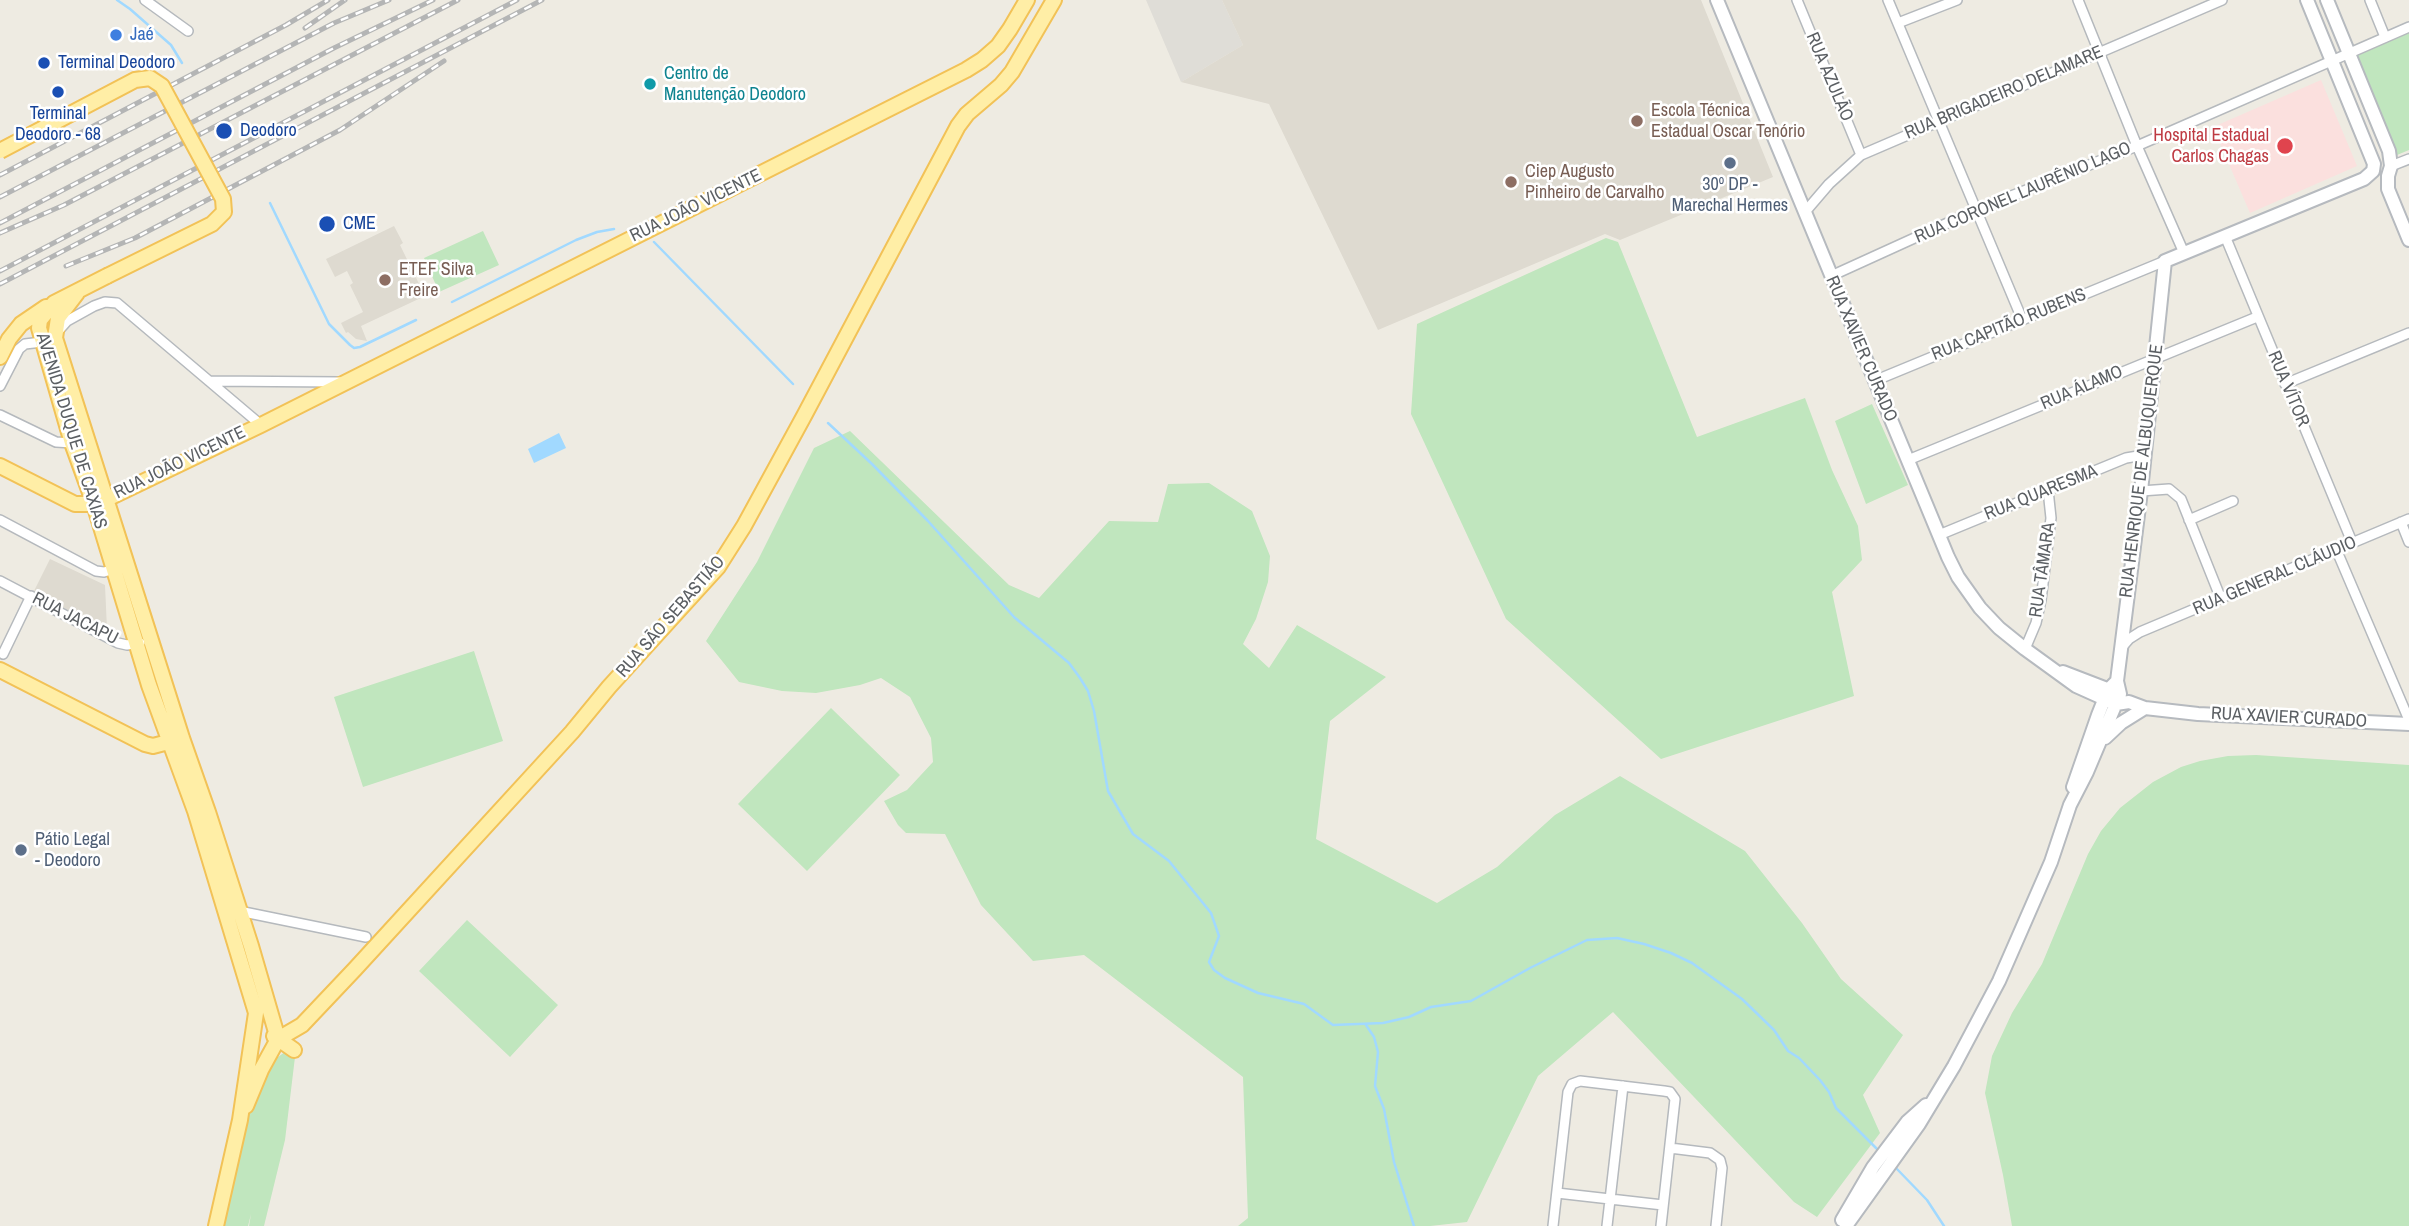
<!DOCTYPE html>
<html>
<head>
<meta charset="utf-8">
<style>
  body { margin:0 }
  canvas { display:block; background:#eeebe2 }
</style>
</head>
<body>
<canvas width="2409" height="1226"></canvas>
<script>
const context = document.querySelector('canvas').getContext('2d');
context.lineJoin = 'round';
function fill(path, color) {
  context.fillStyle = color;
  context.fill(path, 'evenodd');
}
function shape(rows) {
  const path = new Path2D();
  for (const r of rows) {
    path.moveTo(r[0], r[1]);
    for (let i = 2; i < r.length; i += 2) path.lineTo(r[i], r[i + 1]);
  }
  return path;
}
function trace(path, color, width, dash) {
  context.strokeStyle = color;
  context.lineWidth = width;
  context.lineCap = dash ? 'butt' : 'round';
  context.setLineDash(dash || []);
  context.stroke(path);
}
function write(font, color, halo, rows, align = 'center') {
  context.font = font + ' "Archivo Narrow",sans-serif';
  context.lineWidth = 5;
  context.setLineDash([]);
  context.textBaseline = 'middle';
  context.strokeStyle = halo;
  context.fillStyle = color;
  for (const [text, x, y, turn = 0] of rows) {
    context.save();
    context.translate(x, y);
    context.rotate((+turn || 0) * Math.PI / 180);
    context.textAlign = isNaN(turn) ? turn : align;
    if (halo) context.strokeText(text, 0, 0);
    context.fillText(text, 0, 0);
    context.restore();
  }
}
fill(shape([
  [1146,0,1222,0,1243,45,1181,82]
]), '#dfddd7');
fill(shape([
  [1222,0,1701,0,1773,177,1620,240,1605,234,1378,330,1269,104,1181,82,1243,45],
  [394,226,403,243,400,245,425,296,361,326,367,341,356,339,348,332,346,333,341,323,363,312,350,285,353,283,347,271,335,277,326,259],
  [50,559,105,585,107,629,33,593]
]), '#dedad0');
fill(shape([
  [2321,80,2357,166,2250,213,2213,127]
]), '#fbe0de');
fill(shape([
  [2409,31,2409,150,2397,155,2353,55],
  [483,231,499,265,439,292,424,258],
  [1606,238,1618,242,1697,437,1805,398,1832,470,1858,526,1862,560,1832,592,1854,696,1661,759,1506,619,1411,414,1417,324],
  [1872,404,1908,485,1866,504,1835,421],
  [850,431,1009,585,1039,598,1109,521,1158,522,1168,484,1209,483,1252,511,1270,556,1268,582,1256,619,1243,644,1269,668,1297,625,1386,677,1330,721,1316,839,1437,903,1497,867,1555,815,1620,776,1745,851,1802,923,1841,979,1903,1035,1863,1095,1880,1133,1817,1217,1794,1202,1613,1012,1538,1076,1467,1222,1430,1226,1238,1226,1248,1218,1243,1077,1084,955,1033,961,981,905,945,834,906,833,898,825,884,801,907,790,933,762,931,738,910,697,881,678,860,685,816,693,782,691,739,682,706,641,757,562,814,448],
  [474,651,503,741,363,787,334,697],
  [831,708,900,775,807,871,738,804],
  [2256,755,2409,765,2409,1226,2012,1226,2003,1175,1985,1093,1992,1056,2012,1013,2042,964,2088,854,2101,831,2120,808,2153,782,2181,767,2200,761,2228,756],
  [467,920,558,1005,510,1057,419,971],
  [286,1051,295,1057,285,1140,264,1226,249,1226,251,1214,248,1226,217,1226,240,1120,247,1120,261,1070]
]), '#c0e6be');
fill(shape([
  [559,433,566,448,534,463,528,449]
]), '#a1d9ff');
trace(shape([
  [117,0,130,9,171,45,182,63],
  [270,203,329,324,350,345,354,348,360,347,416,320],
  [654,242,793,384],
  [452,302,576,240,597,232,614,229],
  [828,423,872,464,928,521,1014,617,1069,663,1080,678,1088,691,1094,711,1108,791,1133,834,1169,861,1211,913,1219,936,1209,962,1214,970,1225,978,1258,993,1304,1004,1333,1025,1383,1023,1409,1017,1431,1007,1471,1001,1530,968,1587,940,1617,938,1644,944,1671,953,1692,963,1742,999,1774,1030,1788,1051,1799,1058,1820,1080,1829,1092,1836,1108,1880,1152],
  [1366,1025,1374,1037,1378,1052,1375,1086,1384,1109,1394,1162,1414,1226],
  [1895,1167,1927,1200,1944,1226]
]), '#a1d9ff', 2.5);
const minor = shape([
  [145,0,188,31],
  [1797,0,1861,155],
  [1888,0,2022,319],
  [2078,0,2137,146,2184,253],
  [2370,0,2385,37],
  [1898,23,1957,0],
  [2391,166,2409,159],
  [1805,212,1829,184,1861,155,2222,0],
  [2225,236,2352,542],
  [1831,276,1976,210,2137,146,2409,27],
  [59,330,67,321,94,306,105,302,117,303,261,425],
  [209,381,340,382],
  [1874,381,2165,261],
  [2285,384,2409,333],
  [0,386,19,349,25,344,42,342],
  [0,415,56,442,72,443],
  [1908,460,2257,317],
  [2141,491,2169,489,2181,499,2221,599],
  [0,520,96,571,104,572,118,568],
  [2189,520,2233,501],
  [2401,522,2409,542],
  [1939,535,2126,458,2144,455],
  [2336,549,2409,720],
  [0,581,118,643,127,645,140,643],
  [2122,647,2129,639,2140,632,2409,519],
  [2025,649,2036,623,2041,600,2051,518,2048,490],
  [3,654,31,596],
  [239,911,366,937],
  [1670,1148,1710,1153,1720,1160,1722,1168,1716,1226],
  [1557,1193,1663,1205],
  [1553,1226,1568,1092,1572,1084,1580,1081,1664,1091,1670,1092,1675,1099,1661,1226],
  [1607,1226,1623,1086]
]);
const secondary = shape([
  [1717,0,1948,557,1958,577,1980,608,1999,628,2025,649,2076,686,2116,704,2129,702,2145,708,2198,714,2409,724],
  [2327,0,2389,151,2391,166,2388,176,2388,189,2409,240],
  [2063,672,2115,692],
  [2105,738,2121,723,2145,708],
  [2073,787,2098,715,2108,690,2117,681],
  [1842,1220,1873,1167,1907,1122,1926,1105],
  [1846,1226,1919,1124,1954,1066,1999,981,2051,862,2070,805,2087,772,2120,694,2117,681,2141,491,2165,261,2364,179,2373,171,2374,164,2307,0]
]);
const primary = shape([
  [107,276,54,303,40,320,39,328,72,443,94,504,149,685,195,811,256,1013,240,1120,216,1226],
  [77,293,58,318,55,338,182,738,208,812,251,946,278,1039,261,1070,246,1106],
  [0,357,9,339,21,324,46,307],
  [0,466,75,504,94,504,107,499,261,425,966,70,982,60,998,46,1010,29,1027,0],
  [0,670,145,744,153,746,176,740],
  [274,1036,294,1050],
  [278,1039,302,1025,355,969,572,732,609,687,718,567,744,526,804,416,958,126,967,114,1001,85,1012,72,1054,0]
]);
trace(minor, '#b5b9bd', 12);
trace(secondary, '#b6babf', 16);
trace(primary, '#f2c257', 18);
trace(minor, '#fff', 9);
trace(secondary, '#fff', 12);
trace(primary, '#ffeea6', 14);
const rail = shape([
  [305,28,345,0],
  [0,175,286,25,328,0],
  [0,197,334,23,389,0],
  [0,223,334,48,433,0],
  [0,233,64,205,458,0],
  [66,266,135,238,340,130,444,61],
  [0,271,517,0],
  [0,284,542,0]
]);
trace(rail, '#b4b5b5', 5);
trace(rail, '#fff', 2.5, [8]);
const primaryBridge = shape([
  [0,151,135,80,150,78,162,86,223,199,224,212,212,224,107,276]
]);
trace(primaryBridge, '#f2c257', 18, []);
trace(primaryBridge, '#ffeea6', 14);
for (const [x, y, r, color] of [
  [116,35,7,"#3f7fe0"],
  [44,63,7,"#1a4fb4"],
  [650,84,7,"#0f9aa8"],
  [58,92,7,"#1a4fb4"],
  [1637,121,7,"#8d6e63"],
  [224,131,9,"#1a4fb4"],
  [2285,146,9,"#e0444e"],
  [1730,163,7,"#5c6f8a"],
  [1511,182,7,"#8d6e63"],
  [327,224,9,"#1a4fb4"],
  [385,280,7,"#8d6e63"],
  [21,850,7,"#5c6f8a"]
]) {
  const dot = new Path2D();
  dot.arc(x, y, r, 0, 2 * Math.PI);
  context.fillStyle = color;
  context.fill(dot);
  trace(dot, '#fff', 2.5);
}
write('18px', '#366cbe', '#fff', [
  ["Jaé",130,35]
], 'left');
write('18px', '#164399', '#fff', [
  ["Terminal Deodoro",58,63],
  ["Terminal",58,114,"center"],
  ["Deodoro - 68",58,135,"center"],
  ["Deodoro",240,131],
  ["CME",343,224]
], 'left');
write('18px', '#0d838f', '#fff', [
  ["Centro de",664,74],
  ["Manutenção Deodoro",664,95]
], 'left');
write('18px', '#5b5f63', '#fff', [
  ["RUA AZULÃO",1829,77,67],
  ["RUA BRIGADEIRO DELAMARE",2004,93,-23],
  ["RUA CORONEL LAURÊNIO LAGO",2023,193,-23],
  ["RUA JOÃO VICENTE",696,206,-26],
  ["RUA CAPITÃO RUBENS",2009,325,-22],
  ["RUA XAVIER CURADO",1861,349,67],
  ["RUA ÁLAMO",2082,388,-23],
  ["RUA VÍTOR",2288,389,67],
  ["AVENIDA DUQUE DE CAXIAS",71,431,73],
  ["RUA JOÃO VICENTE",180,463,-26],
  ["RUA HENRIQUE DE ALBUQUERQUE",2142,471,-83],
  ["RUA QUARESMA",2041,493,-22],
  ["RUA TÂMARA",2043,570,-82],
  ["RUA GENERAL CLÁUDIO",2275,576,-23],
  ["RUA SÃO SEBASTIÃO",671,617,-49],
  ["RUA JACAPU",75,619,27],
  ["RUA XAVIER CURADO",2289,718,3]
]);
write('18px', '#785e54', '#fff', [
  ["Escola Técnica",1651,111],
  ["Estadual Oscar Tenório",1651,132],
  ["Ciep Augusto",1525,172],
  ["Pinheiro de Carvalho",1525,193],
  ["ETEF Silva",399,270],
  ["Freire",399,291]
], 'left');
write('18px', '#be3a42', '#fff', [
  ["Hospital Estadual",2269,136],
  ["Carlos Chagas",2269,157]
], 'right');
write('18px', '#4e5e75', '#fff', [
  ["30º DP -",1730,185],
  ["Marechal Hermes",1730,206],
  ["Pátio Legal",35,840,"left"],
  ["- Deodoro",35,861,"left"]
]);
</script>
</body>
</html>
